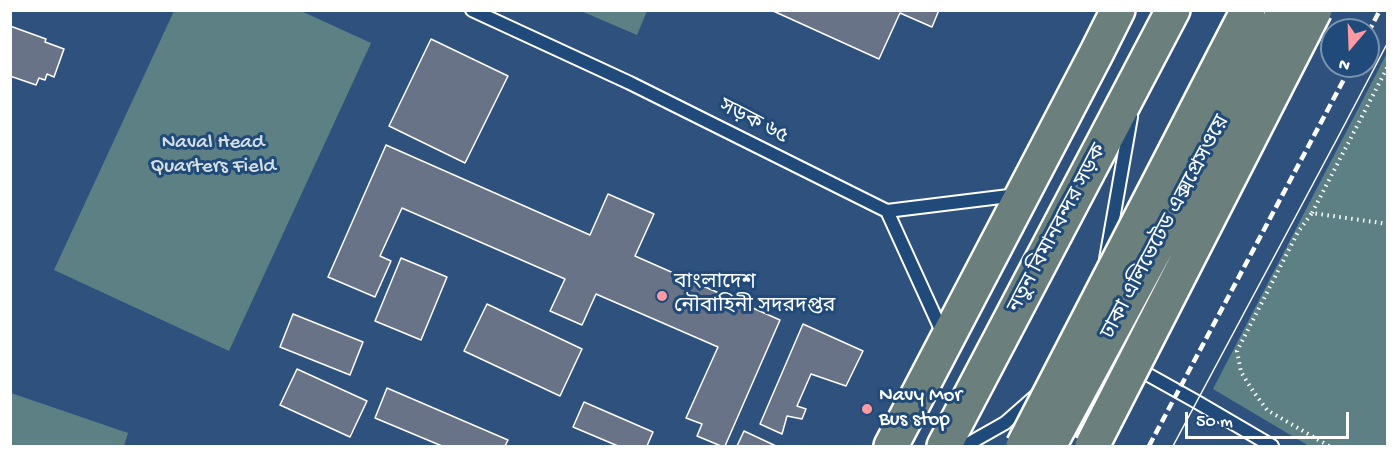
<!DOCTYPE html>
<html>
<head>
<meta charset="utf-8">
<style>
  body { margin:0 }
  #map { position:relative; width:1398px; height:457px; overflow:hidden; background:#2e527d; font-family:"Gochi Hand",sans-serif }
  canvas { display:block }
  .frame { position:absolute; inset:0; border:12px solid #fff; pointer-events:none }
  .north { position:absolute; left:1320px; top:18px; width:60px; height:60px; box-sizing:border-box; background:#1f4a7a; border:2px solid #7992af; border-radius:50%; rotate:199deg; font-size:16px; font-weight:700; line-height:24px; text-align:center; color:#fff }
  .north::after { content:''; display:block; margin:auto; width:21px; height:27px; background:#ff9aa2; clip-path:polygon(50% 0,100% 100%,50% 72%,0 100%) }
  .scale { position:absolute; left:1185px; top:412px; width:164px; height:27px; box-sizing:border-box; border:3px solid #fff; border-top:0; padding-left:8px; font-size:18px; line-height:21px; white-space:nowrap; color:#fff; -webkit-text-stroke:4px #1f4a7a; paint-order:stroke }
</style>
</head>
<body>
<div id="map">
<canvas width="1398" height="457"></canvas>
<div class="frame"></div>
<div class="north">N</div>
<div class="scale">50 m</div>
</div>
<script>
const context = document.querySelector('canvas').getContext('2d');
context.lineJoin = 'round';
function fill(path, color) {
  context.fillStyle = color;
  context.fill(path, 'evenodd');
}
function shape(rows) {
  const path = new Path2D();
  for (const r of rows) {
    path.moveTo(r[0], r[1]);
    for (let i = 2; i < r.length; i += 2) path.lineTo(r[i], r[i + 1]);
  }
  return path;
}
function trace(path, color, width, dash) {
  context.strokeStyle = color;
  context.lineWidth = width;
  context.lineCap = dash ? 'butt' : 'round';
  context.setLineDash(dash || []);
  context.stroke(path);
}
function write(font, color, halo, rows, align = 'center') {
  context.font = font + ' "Gochi Hand","Noto Sans Bengali",sans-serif';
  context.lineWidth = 6;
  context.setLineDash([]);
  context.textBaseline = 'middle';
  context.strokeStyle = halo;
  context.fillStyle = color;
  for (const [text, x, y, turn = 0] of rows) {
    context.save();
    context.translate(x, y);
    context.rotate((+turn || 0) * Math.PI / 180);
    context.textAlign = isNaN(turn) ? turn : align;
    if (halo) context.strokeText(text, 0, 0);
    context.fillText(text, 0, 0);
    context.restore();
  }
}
fill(shape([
  [174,11,301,11,371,43,229,351,54,270],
  [581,11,647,11,637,35],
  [1387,53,1387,446,1309,446,1213,389],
  [11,393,128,433,124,446,11,446]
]), '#5d8085');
const building = shape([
  [771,10,939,10,932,27,900,13,879,59,771,10],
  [10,26,46,39,45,42,64,49,54,77,47,74,45,80,39,78,36,85,10,76,10,26],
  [431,39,508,76,465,163,389,126,431,39],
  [386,145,590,235,608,194,654,214,635,256,780,320,725,446,721,446,697,436,702,424,686,418,718,347,596,294,582,325,550,311,565,279,402,208,380,256,391,261,375,297,328,277,386,145],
  [401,258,447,277,421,340,375,321,401,258],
  [487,304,582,349,560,396,464,351,487,304],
  [293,314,363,342,350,375,280,347,293,314],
  [803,324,863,351,846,386,811,374,797,406,806,409,802,419,787,416,782,434,760,424,803,324],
  [297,369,367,401,350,437,280,405,297,369],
  [387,388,508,440,505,446,442,446,375,418,387,388],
  [584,402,653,432,647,446,618,446,573,427,584,402],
  [744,431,776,446,737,446,744,431]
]);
fill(building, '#687388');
trace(building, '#fff', 1.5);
const lane = shape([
  [472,10,630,83,887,211,944,336],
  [887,211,1017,195],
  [1106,259,1131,117],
  [1104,350,1197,402,1272,446],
  [949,446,968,444,1005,423,1038,394]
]);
const highway = shape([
  [891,446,1097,52,1118,10],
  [944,446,1173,10]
]);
trace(lane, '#fff', 16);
trace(highway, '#fff', 38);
trace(shape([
  [1312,213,1388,66],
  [1329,446,1267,410,1253,391,1241,372,1237,351,1298,232,1312,213,1388,224]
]), '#fff', 4, [1.5, 4.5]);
trace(lane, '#1f4a7a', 12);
trace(highway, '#6b7f7c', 33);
trace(shape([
  [1173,446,1337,139,1388,42]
]), '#fff', 1.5);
trace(shape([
  [1368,33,1380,10],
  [1149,446,1351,66]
]), '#fff', 4.5, [9, 4.5]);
const highwayBridge = shape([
  [1023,446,1248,10],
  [1049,446,1285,10],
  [1092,446,1315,10]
]);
trace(highwayBridge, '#fff', 38, []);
trace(highwayBridge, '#6b7f7c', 33);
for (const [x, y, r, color] of [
  [662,296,6,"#ff9aa2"],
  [867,409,6,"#ff9aa2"]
]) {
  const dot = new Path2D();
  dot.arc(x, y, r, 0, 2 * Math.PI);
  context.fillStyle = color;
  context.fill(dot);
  trace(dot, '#1f4a7a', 2);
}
write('21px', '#fff', '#1f4a7a', [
  ["সড়ক ৬৫",753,123,27],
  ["ঢাকা এলিভেটেড এক্সপ্রেসওয়ে",1167,228,-62],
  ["নতুন বিমানবন্দর সড়ক",1059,229,-62]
]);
write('21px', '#d6dfe0', '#1f4a7a', [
  ["Naval Head",213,144],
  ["Quarters Field",213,168]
]);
write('21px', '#fff', '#1f4a7a', [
  ["বাংলাদেশ",674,284],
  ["নৌবাহিনী সদরদপ্তর",674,308],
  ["Navy Mor",879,397],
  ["Bus stop",879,421]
], 'left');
</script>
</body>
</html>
